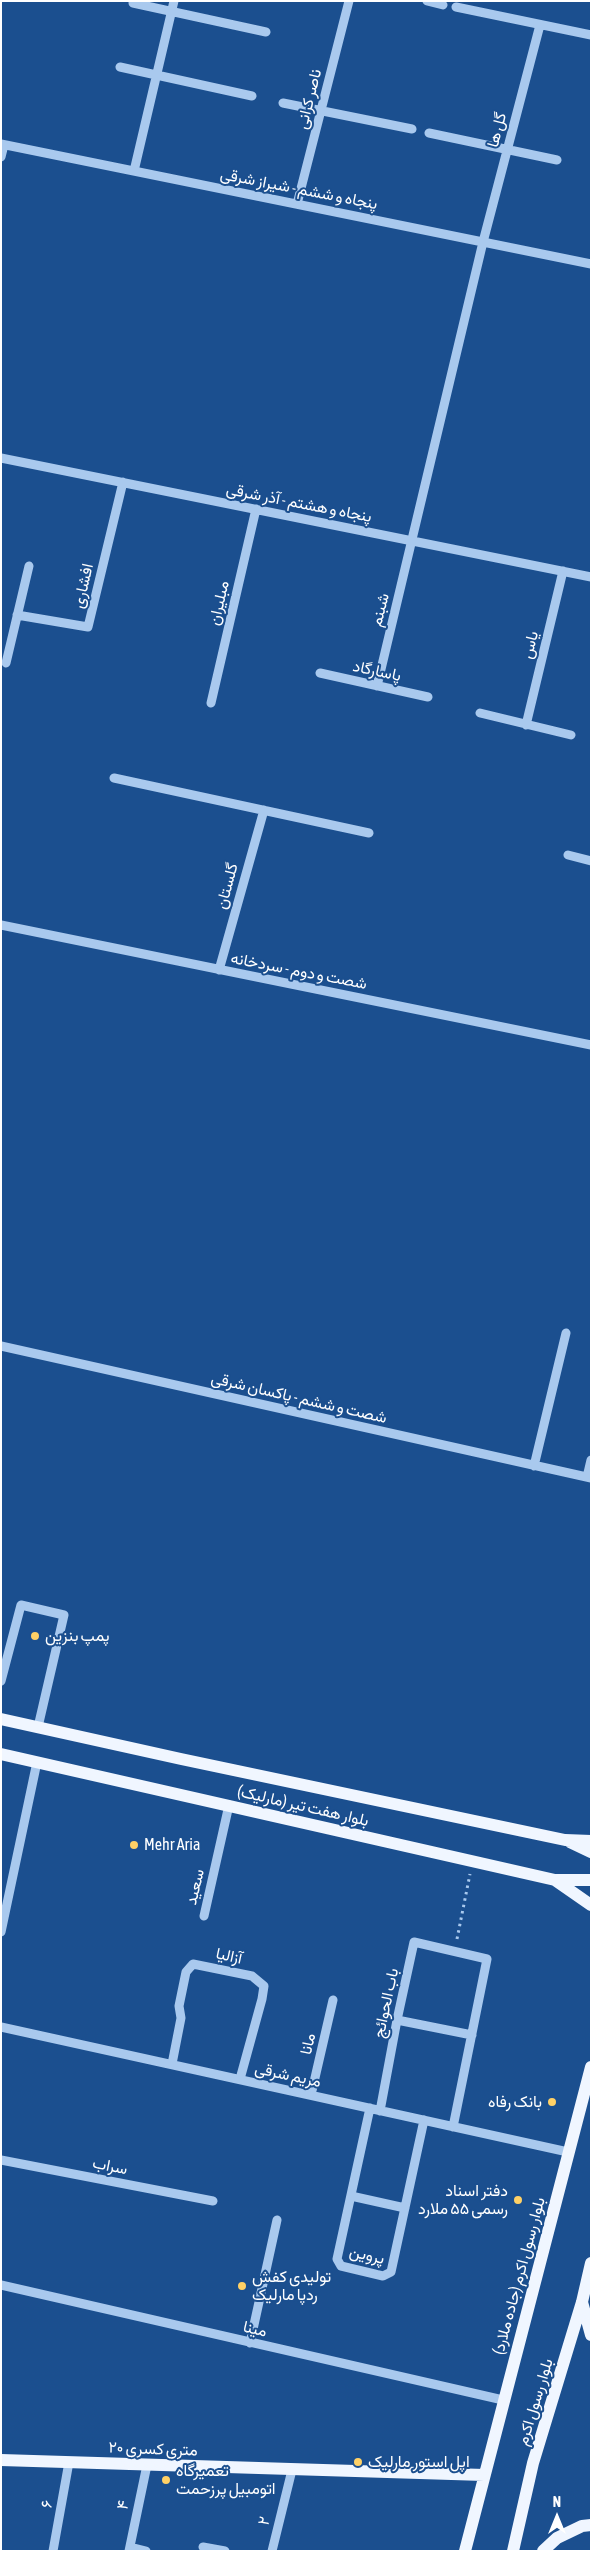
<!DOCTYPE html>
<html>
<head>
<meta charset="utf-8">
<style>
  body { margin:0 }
  #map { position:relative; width:592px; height:2552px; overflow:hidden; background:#1b4f8f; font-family:"Asap Condensed",sans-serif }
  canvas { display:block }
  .frame { position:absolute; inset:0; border:2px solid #fff; pointer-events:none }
  .north { position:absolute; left:532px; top:2492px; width:50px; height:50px; -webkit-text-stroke:4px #1b4f8f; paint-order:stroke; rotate:0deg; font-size:14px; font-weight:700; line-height:20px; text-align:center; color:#fff }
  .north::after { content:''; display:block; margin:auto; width:18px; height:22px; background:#fff; clip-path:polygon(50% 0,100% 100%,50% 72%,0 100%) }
</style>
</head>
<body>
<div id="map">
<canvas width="592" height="2552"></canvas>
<div class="frame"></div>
<div class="north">N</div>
</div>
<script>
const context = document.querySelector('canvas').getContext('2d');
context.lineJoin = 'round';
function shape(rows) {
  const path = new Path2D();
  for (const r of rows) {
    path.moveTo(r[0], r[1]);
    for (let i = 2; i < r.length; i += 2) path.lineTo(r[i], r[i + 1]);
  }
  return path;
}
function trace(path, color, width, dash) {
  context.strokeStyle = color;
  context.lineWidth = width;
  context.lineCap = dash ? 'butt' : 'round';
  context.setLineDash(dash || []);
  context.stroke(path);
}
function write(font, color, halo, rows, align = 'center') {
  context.font = font + ' "Asap Condensed",Vazirmatn,sans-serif';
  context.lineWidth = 4;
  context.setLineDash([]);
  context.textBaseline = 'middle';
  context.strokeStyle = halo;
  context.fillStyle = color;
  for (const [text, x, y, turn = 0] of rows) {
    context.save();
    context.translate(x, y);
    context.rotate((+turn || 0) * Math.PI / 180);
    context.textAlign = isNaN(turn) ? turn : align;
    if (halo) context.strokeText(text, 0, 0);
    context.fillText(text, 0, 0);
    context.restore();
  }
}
trace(shape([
  [457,1939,470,1874]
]), '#a9c9ee', 3, [2.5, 4]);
trace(shape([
  [427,1,443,5],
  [133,3,266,32],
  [456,7,591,35],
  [120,67,252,96],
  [283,103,412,129],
  [429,133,557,160],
  [1,144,591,264],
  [1,157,4,145],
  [134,171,174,1],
  [297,204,349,1],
  [1,458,591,577],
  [17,615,88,627,123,482],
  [6,663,29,566],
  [320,673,428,697],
  [377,686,483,242,540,25],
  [211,703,256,509],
  [480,713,571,735],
  [526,725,563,571],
  [114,778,369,833],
  [568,855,591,861],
  [1,925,591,1045],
  [219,970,264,810],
  [1,1346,591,1478],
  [534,1466,566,1333],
  [587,1477,591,1460],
  [1,1681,21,1605,64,1615,38,1727],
  [204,1916,229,1805],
  [1,1932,37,1762],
  [397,2020,472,2035],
  [1,2027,568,2152],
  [172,2064,181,2018,179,2006,186,1972,193,1964,252,1976,264,1986,262,1999,240,2079],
  [311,2095,333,2000],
  [370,2108,337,2259,341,2266,383,2276,391,2272,424,2120],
  [380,2111,397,2020,414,1942,487,1959,453,2127],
  [1,2160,213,2201],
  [351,2196,405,2208],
  [1,2285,503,2400],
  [250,2343,277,2220],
  [130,2547,146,2551],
  [203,2547,225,2551],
  [53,2551,69,2462],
  [129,2551,147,2465],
  [272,2551,292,2470]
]), '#a9c9ee', 9);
trace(shape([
  [1,1719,181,1759,565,1840,591,1841],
  [1,1754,555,1880,591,1905],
  [570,1842,591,1852],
  [555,1880,591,1880],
  [582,2302,591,2335],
  [1,2460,484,2475],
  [465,2551,591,2067],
  [513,2551,533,2463,582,2302,591,2263],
  [543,2551,557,2538,582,2526,591,2525]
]), '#f0f6ff', 12);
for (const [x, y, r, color] of [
  [35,1636,5,"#ffd166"],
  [134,1845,5,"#ffd166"],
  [552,2102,5,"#ffd166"],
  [518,2200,5,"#ffd166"],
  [242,2286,5,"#ffd166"],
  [358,2462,5,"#ffd166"],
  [166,2480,5,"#ffd166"]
]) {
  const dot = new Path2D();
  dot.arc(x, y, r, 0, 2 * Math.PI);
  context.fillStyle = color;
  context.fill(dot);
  trace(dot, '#1b4f8f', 2);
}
write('16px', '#fff', '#1b4f8f', [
  ["ناصر کرانی",309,99,-76],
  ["گل ها",497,130,-75],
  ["پنجاه و ششم - شیراز شرقی",299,189,11],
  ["پنجاه و هشتم - آذر شرقی",299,503,11],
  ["افشاری",83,586,-77],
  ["مبلیران",219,603,-77],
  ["شبنم",380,610,-76],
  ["یاس",530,645,-76],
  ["پاسارگاد",377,671,12],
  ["گلستان",227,886,-75],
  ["شصت و دوم - سردخانه",299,971,11],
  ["شصت و ششم - پاکسان شرقی",299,1398,13],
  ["بلوار هفت تیر (مارلیک)",303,1806,13],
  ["سعید",195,1887,-77],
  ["آزالیا",229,1956,12],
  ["باب الحوائج",386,2003,-78],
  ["مانا",308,2044,-77],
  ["مریم شرقی",288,2075,12],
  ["سراب",110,2166,11],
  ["پروین",367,2255,13],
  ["بلوار رسول اکرم (جاده ملارد)",519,2276,-75],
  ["مینا",255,2329,13],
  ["بلوار رسول اکرم",535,2402,-73],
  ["۲۰ متری کسری",153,2449,2],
  ["۶",47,2504,-80],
  ["۴",123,2505,-78],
  ["۲",264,2521,-76]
]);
write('16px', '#fff', '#1b4f8f', [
  ["پمپ بنزین",45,1636],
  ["Mehr Aria",144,1845],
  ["بانک رفاه",542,2102,"right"],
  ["دفتر اسناد",508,2191,"right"],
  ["رسمی ۵۵ ملارد",508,2209,"right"],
  ["تولیدی کفش",252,2277],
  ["ردپا مارلیک",252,2295],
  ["اپل استور مارلیک",368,2462],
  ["تعمیرگاه",176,2471],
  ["اتومبیل پرزحمت",176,2489]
], 'left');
</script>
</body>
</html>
